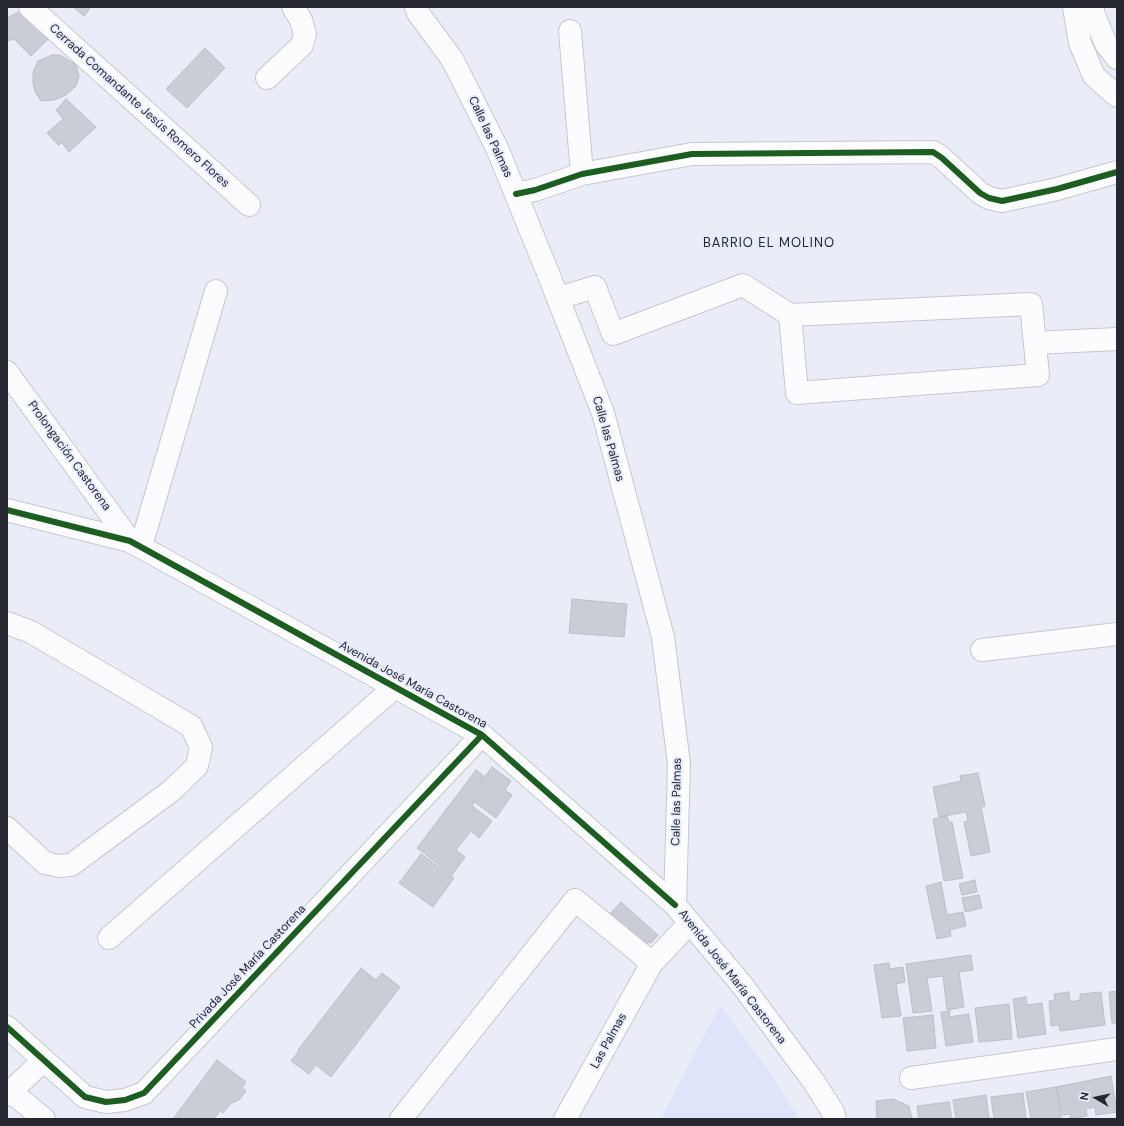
<!DOCTYPE html>
<html>
<head>
<meta charset="utf-8">
<style>
  body { margin:0 }
  #map { position:relative; width:1124px; height:1126px; overflow:hidden; background:#eaedf7; font-family:"DM Sans",sans-serif }
  canvas { display:block }
  .frame { position:absolute; inset:0; border:8px solid #252830; pointer-events:none }
  .north { position:absolute; left:1076px; top:1078px; width:40px; height:40px; -webkit-text-stroke:3px #e5eafc; paint-order:stroke; rotate:279deg; font-size:11px; font-weight:700; line-height:16px; text-align:center; color:#252830 }
  .north::after { content:''; display:block; margin:auto; width:14px; height:18px; background:#252830; clip-path:polygon(50% 0,100% 100%,50% 72%,0 100%) }
</style>
</head>
<body>
<div id="map">
<canvas width="1124" height="1126"></canvas>
<div class="frame"></div>
<div class="north">N</div>
</div>
<script>
const context = document.querySelector('canvas').getContext('2d');
context.lineJoin = 'round';
function fill(path, color) {
  context.fillStyle = color;
  context.fill(path, 'evenodd');
}
function shape(rows) {
  const path = new Path2D();
  for (const r of rows) {
    path.moveTo(r[0], r[1]);
    for (let i = 2; i < r.length; i += 2) path.lineTo(r[i], r[i + 1]);
  }
  return path;
}
function trace(path, color, width, dash) {
  context.strokeStyle = color;
  context.lineWidth = width;
  context.lineCap = dash ? 'butt' : 'round';
  context.setLineDash(dash || []);
  context.stroke(path);
}
function write(font, color, halo, rows, align = 'center') {
  context.font = font + ' "DM Sans",sans-serif';
  context.lineWidth = 3.5;
  context.setLineDash([]);
  context.textBaseline = 'middle';
  context.strokeStyle = halo;
  context.fillStyle = color;
  for (const [text, x, y, turn = 0] of rows) {
    context.save();
    context.translate(x, y);
    context.rotate((+turn || 0) * Math.PI / 180);
    context.textAlign = isNaN(turn) ? turn : align;
    if (halo) context.strokeText(text, 0, 0);
    context.fillText(text, 0, 0);
    context.restore();
  }
}
fill(shape([
  [720,1005,770,1073,799,1119,661,1119]
]), '#dee4f9');
const building = shape([
  [73,7,91,7,84,16,73,7],
  [22,10,50,37,31,56,14,39,7,41,7,18,22,10],
  [205,48,225,68,187,108,166,89,205,48],
  [52,55,60,55,76,65,79,76,76,86,66,95,54,100,41,101,35,92,33,84,33,72,38,61,52,55],
  [66,99,96,127,69,152,62,143,58,145,47,133,63,119,56,110,66,99],
  [572,599,627,604,624,637,569,633,572,599],
  [492,767,511,781,505,790,512,795,496,818,469,798,492,767],
  [476,770,484,776,467,798,474,803,472,806,492,821,479,838,471,831,456,850,465,857,452,875,417,848,476,770],
  [978,773,985,806,981,807,990,852,971,856,964,822,968,821,966,812,939,817,933,787,961,781,960,776,978,773],
  [947,816,949,822,952,822,963,878,944,881,933,819,947,816],
  [421,854,454,878,433,907,399,883,421,854],
  [975,880,977,892,962,895,959,884,975,880],
  [941,882,947,915,963,912,966,926,950,930,951,936,937,939,926,886,941,882],
  [979,895,982,908,965,912,962,898,979,895],
  [621,902,658,935,651,943,649,942,645,946,610,914,621,902],
  [971,955,973,970,959,972,964,1007,947,1010,943,976,927,978,932,1011,913,1013,906,964,971,955],
  [889,963,890,969,903,967,905,982,896,984,901,1016,882,1018,874,965,889,963],
  [361,968,376,980,382,973,400,987,331,1077,316,1065,309,1074,291,1061,299,1051,298,1050,361,968],
  [1117,991,1117,1023,1112,1023,1109,992,1117,991],
  [1069,992,1070,1002,1080,1000,1080,994,1101,992,1105,1025,1060,1031,1059,1025,1051,1026,1049,1001,1055,1000,1054,994,1069,992],
  [1026,997,1027,1005,1042,1003,1046,1034,1018,1038,1013,999,1026,997],
  [1009,1004,1012,1039,979,1042,975,1008,1009,1004],
  [950,1011,949,1017,969,1014,973,1042,946,1046,941,1012,950,1011],
  [933,1015,936,1048,907,1051,903,1018,933,1015],
  [217,1060,246,1082,242,1088,246,1091,239,1100,230,1104,223,1113,220,1111,214,1119,173,1119,217,1060],
  [1111,1076,1117,1112,1096,1115,1095,1107,1086,1109,1087,1116,1071,1119,1070,1114,1063,1115,1056,1087,1111,1076],
  [1056,1087,1062,1119,1031,1119,1026,1092,1056,1087],
  [1023,1093,1026,1119,994,1119,991,1097,1023,1093],
  [986,1095,989,1119,956,1119,953,1100,986,1095],
  [893,1099,909,1106,912,1119,877,1119,876,1101,893,1099],
  [949,1102,952,1119,919,1119,917,1106,949,1102]
]);
fill(building, '#cbcdd6');
trace(building, '#bbbec6', 1);
const minor = shape([
  [30,7,249,205],
  [1074,7,1080,43,1094,76,1117,96],
  [1092,7,1094,15,1106,44,1117,58],
  [570,31,582,174],
  [267,78,302,45,305,34,301,20,293,7],
  [516,194,535,190,582,174,692,154,933,152,942,158,980,193,989,198,1002,201,1057,189,1117,172],
  [558,298,595,287,613,334,743,285,790,315],
  [1031,304,1038,375,797,393,790,315,1031,304],
  [1035,343,1117,339],
  [7,372,130,541],
  [7,510,130,541,482,735,675,905],
  [141,546,216,291],
  [7,623,31,632,191,726,201,747,197,766,171,791,71,865,59,866,45,863,7,828],
  [982,650,1117,634],
  [109,938,395,687],
  [7,1027,85,1097,106,1102,125,1100,144,1093,482,735],
  [911,1078,1117,1049],
  [10,1091,44,1119],
  [7,1095,44,1060],
  [401,1119,575,900,652,963],
  [565,1119,652,963,690,923]
]);
const major = shape([
  [416,7,418,13,452,59,497,148,550,278,603,413,663,637,679,764,675,905,742,985,814,1082,833,1112,835,1119]
]);
trace(minor, '#c5c8d0', 24);
trace(major, '#c5c8d0', 24);
trace(minor, '#fcfcfe', 22);
trace(major, '#fcfcfe', 22);
trace(shape([
  [516,194,535,190,582,174,692,154,933,152,942,158,980,193,989,198,1002,201,1057,189,1117,172],
  [7,510,130,541,482,735,675,905],
  [7,1027,85,1097,106,1102,125,1100,144,1093,482,735]
]), '#1b5e20', 6);
write('12px', '#252830', '#e5eafc', [
  ["Cerrada Comandante Jesús Romero Flores",139,106,42],
  ["Calle las Palmas",490,137,65],
  ["Calle las Palmas",608,439,74],
  ["Prolongación Castorena",69,456,54],
  ["Avenida José María Castorena",413,685,29],
  ["Calle las Palmas",677,802,-89],
  ["Privada José María Castorena",248,967,-47],
  ["Avenida José María Castorena",732,977,52],
  ["Las Palmas",609,1041,-61]
]);
context.letterSpacing = '1px';
write('13px', '#252830', '#e5eafc', [
  ["BARRIO EL MOLINO",769,244]
]);
context.letterSpacing = '0px';
</script>
</body>
</html>
